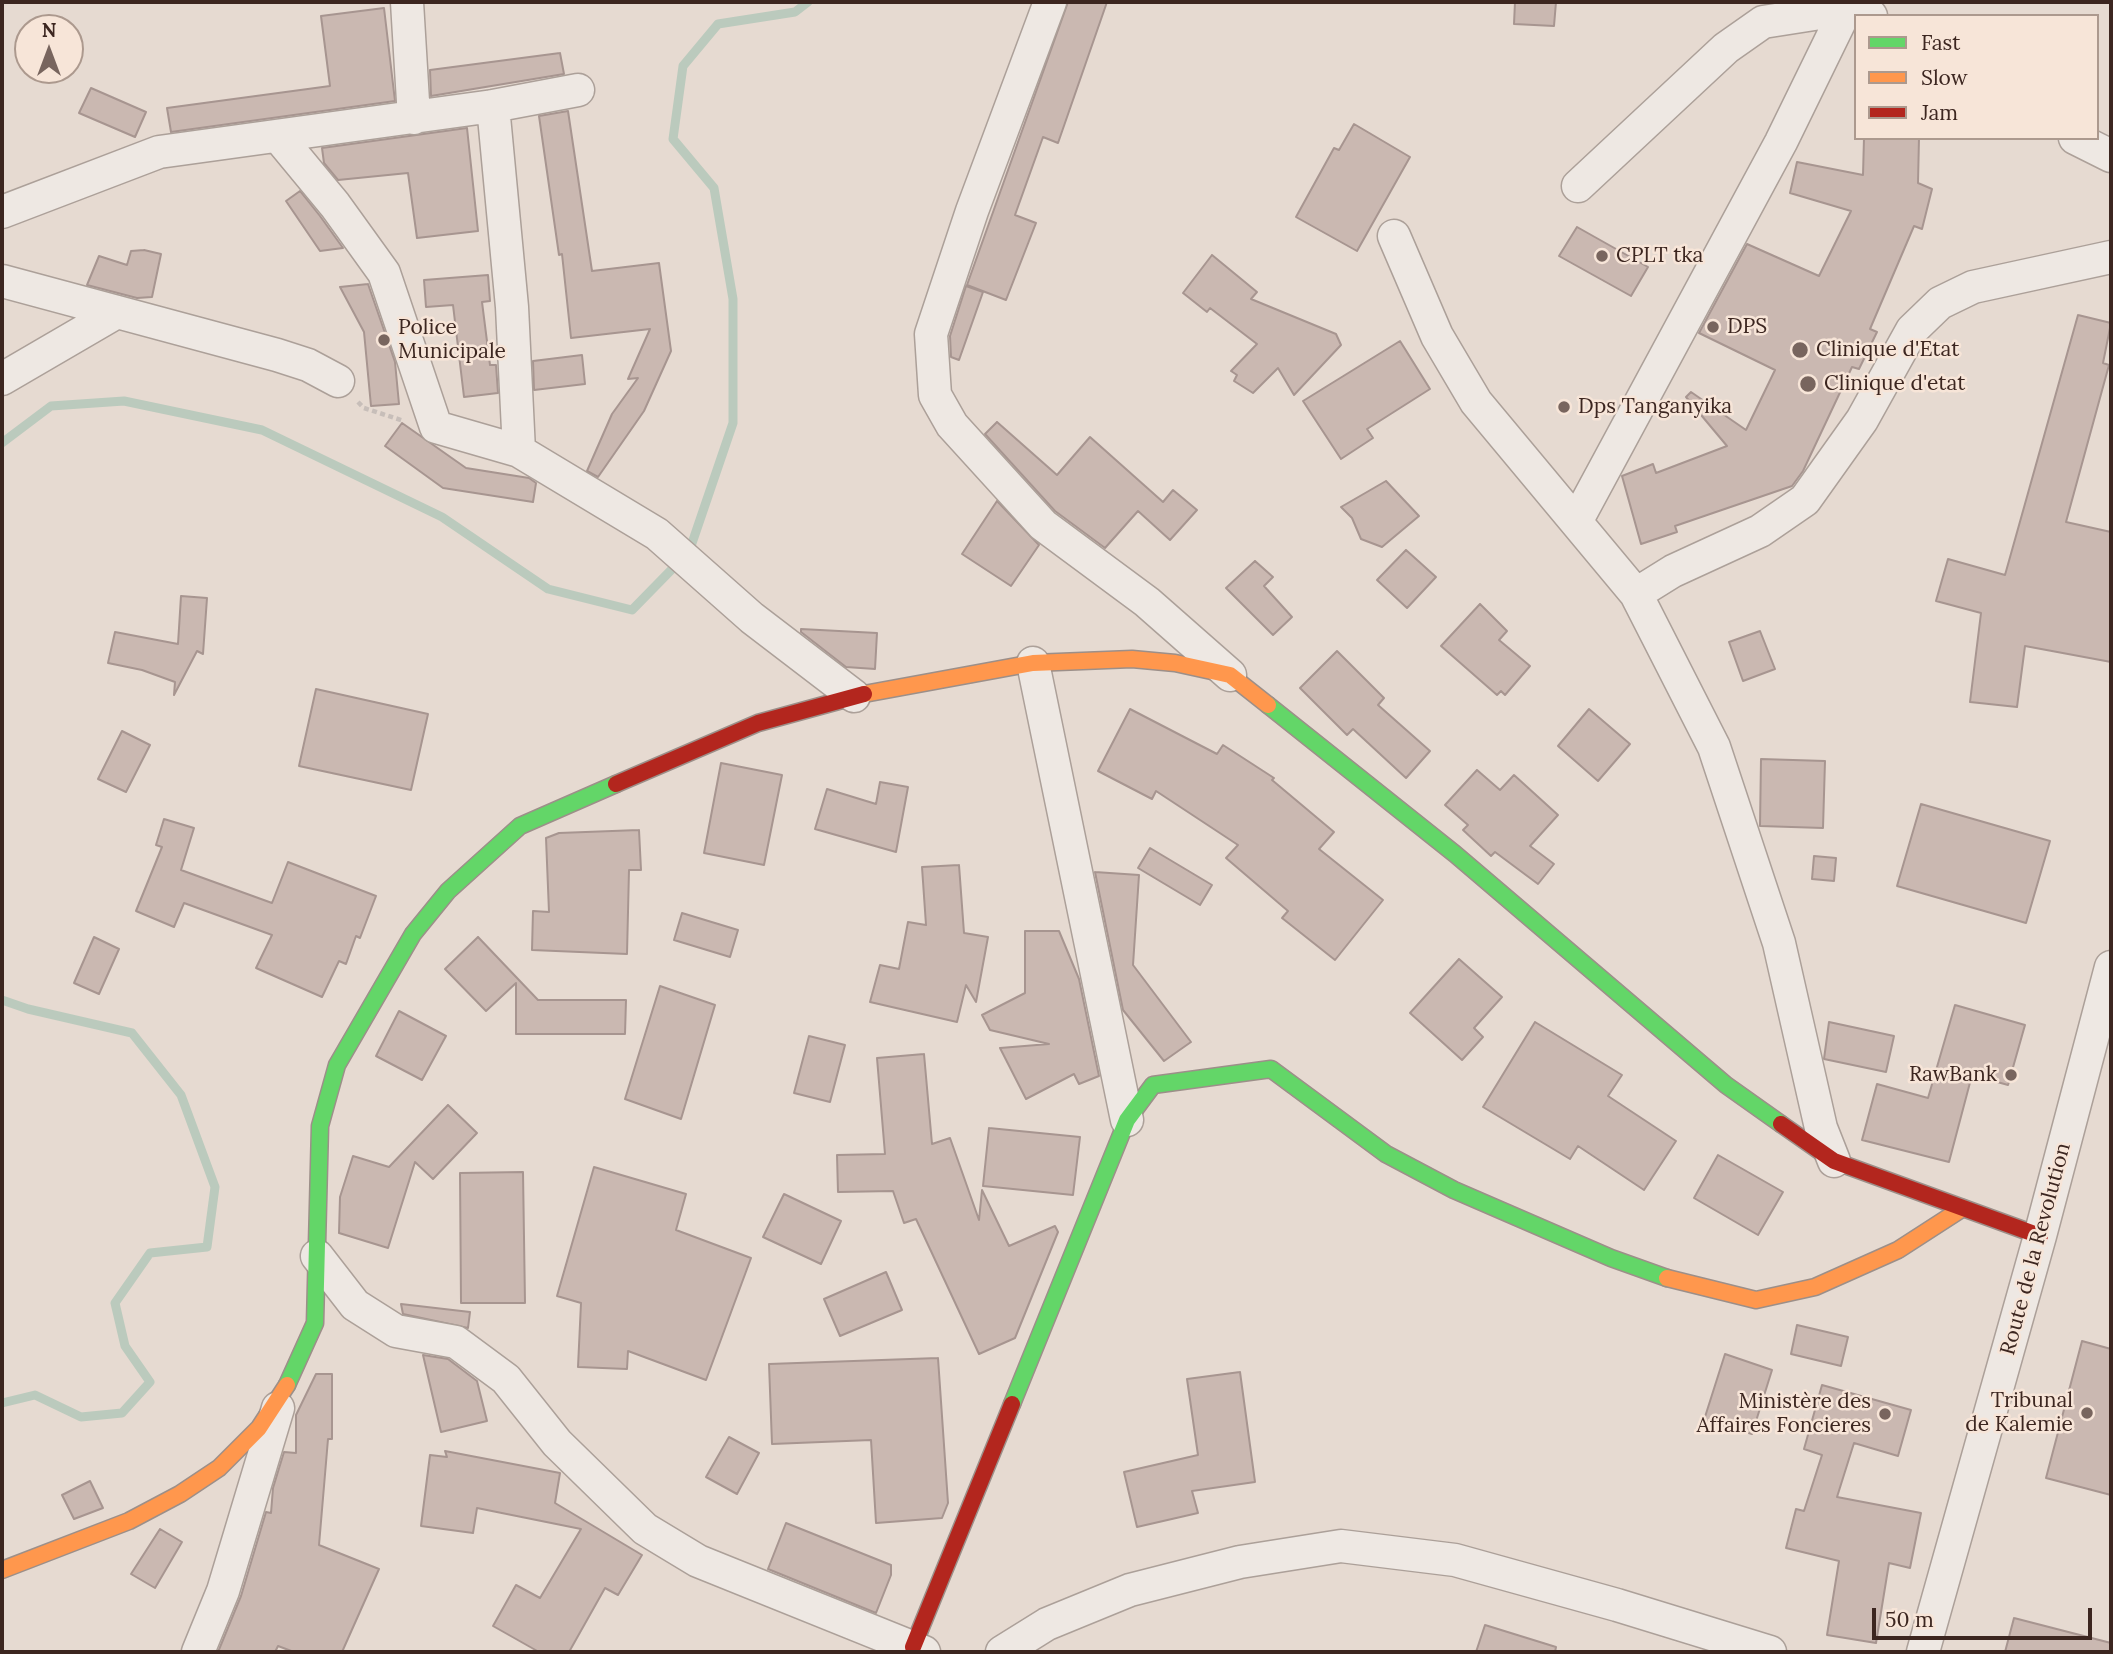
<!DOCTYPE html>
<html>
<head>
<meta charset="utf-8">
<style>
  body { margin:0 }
  #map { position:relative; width:2113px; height:1654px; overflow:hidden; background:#e6dad1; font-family:Lora,serif }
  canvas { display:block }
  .frame { position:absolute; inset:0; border:4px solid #3c2620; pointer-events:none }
  .legend { position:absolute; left:1854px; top:14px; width:245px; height:126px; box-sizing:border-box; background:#f7e5d8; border:2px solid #ac998e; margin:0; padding:9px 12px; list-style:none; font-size:21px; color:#3c2620 }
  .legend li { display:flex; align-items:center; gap:14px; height:35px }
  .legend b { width:35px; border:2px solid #ac998e }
  .north { position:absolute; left:14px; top:14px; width:70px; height:70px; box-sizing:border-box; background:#f7e5d8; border:2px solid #ac998e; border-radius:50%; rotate:0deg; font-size:19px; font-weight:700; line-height:28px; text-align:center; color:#3c2620 }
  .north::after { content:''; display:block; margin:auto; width:24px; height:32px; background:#78655e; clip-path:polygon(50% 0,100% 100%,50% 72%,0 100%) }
  .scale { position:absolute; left:1872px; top:1608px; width:220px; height:32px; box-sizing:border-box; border:4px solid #3c2620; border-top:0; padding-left:9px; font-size:21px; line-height:24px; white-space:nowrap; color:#3c2620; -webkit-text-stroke:5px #f7e5d8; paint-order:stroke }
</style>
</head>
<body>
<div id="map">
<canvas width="2113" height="1654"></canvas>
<div class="frame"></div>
<ul class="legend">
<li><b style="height:9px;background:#63d668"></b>Fast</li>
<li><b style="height:9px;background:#ff974d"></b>Slow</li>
<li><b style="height:9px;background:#b3261e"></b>Jam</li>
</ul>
<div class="north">N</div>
<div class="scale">50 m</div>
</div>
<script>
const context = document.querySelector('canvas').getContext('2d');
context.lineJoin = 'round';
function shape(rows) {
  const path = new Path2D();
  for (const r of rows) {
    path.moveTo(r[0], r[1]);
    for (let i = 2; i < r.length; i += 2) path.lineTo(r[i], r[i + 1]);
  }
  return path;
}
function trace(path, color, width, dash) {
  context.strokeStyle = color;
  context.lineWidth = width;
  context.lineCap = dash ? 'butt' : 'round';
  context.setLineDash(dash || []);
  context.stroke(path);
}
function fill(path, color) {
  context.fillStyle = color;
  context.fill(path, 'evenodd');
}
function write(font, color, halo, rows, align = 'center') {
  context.font = font + ' Lora,serif';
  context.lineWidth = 5;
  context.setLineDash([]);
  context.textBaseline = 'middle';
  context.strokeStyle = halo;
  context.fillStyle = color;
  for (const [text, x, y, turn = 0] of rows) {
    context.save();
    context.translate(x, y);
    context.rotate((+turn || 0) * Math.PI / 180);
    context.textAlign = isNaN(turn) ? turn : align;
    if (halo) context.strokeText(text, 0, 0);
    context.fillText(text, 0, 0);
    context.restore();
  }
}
trace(shape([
  [2,443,51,406,124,401,262,430,442,517,548,589,632,610,679,562],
  [689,552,733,423,733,299,714,188,673,139,683,66,718,24,795,12,808,2],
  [2,1000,28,1009,132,1033,181,1095,215,1187,207,1247,150,1253,115,1303,125,1346,150,1382,122,1413,81,1417,35,1395,2,1403]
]), '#bbcabd', 9);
const building = shape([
  [1068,2,1107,2,1058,143,1043,137,1015,215,1036,223,1006,300,967,285,1068,2],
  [1515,2,1556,2,1554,26,1514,24,1515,2],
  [384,8,395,101,171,132,167,108,330,86,321,16,384,8],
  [560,53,564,74,431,96,430,70,560,53],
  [91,88,146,112,135,137,79,113,91,88],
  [568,111,592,271,659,263,671,351,644,411,598,477,587,471,612,414,638,378,628,379,650,329,571,338,562,254,559,255,539,116,568,111],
  [1354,124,1410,157,1357,251,1296,217,1334,148,1339,150,1354,124],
  [467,128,478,231,417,238,408,173,338,180,324,163,322,148,467,128],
  [1864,138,1919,138,1918,183,1932,189,1922,229,1914,226,1870,329,1877,332,1859,369,1852,367,1803,471,1792,486,1675,526,1677,532,1641,544,1622,476,1653,464,1656,473,1727,446,1686,397,1691,392,1746,430,1775,370,1699,333,1747,244,1819,276,1851,211,1790,193,1797,162,1863,175,1864,138],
  [300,191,320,216,343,248,320,251,286,201,300,191],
  [1577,227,1648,267,1631,296,1559,256,1577,227],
  [144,250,161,254,152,297,137,298,87,285,99,256,127,265,131,251,144,250],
  [1212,255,1257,292,1251,299,1336,334,1341,345,1294,395,1278,368,1253,393,1234,381,1237,375,1231,371,1257,344,1210,308,1207,312,1183,293,1212,255],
  [488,275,490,301,482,302,490,365,496,365,498,393,464,397,453,305,426,307,424,280,488,275],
  [368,284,395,362,399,404,371,406,364,332,340,287,368,284],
  [966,286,983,292,959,360,951,357,950,336,966,286],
  [2078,315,2111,323,2103,363,2109,365,2066,522,2111,532,2111,662,2025,646,2017,707,1970,702,1981,613,1936,601,1948,559,2005,575,2078,315],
  [1400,341,1430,389,1367,429,1373,438,1341,459,1303,401,1400,341],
  [582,355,585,384,534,390,533,361,582,355],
  [997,422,1057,475,1090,437,1163,502,1173,490,1197,510,1170,540,1138,511,1105,548,1055,511,985,434,997,422],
  [402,423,466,468,529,478,536,483,533,502,443,488,385,446,402,423],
  [1386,481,1419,516,1382,547,1361,539,1352,518,1341,507,1386,481],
  [997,501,1039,545,1011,586,962,554,997,501],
  [1406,550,1436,577,1407,608,1377,580,1406,550],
  [1255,561,1273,577,1264,586,1292,617,1273,635,1226,588,1255,561],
  [181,596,207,598,203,654,197,651,174,695,175,682,142,670,108,663,115,632,178,644,181,596],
  [1480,604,1507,631,1499,640,1530,666,1505,695,1501,691,1497,695,1441,646,1480,604],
  [801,629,877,633,875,669,846,667,801,632,801,629],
  [1760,631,1775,669,1743,681,1729,642,1760,631],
  [1337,651,1384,698,1378,705,1430,751,1406,778,1353,729,1347,735,1300,688,1337,651],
  [316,689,428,714,411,790,299,766,316,689],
  [1130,709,1217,754,1223,745,1274,778,1272,780,1334,832,1319,849,1383,900,1335,960,1282,918,1288,911,1226,858,1238,845,1156,791,1152,799,1098,771,1130,709],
  [1589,709,1630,744,1598,781,1558,746,1589,709],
  [122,731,150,745,126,792,98,779,122,731],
  [1761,759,1825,761,1823,828,1760,826,1761,759],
  [721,763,782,775,764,865,704,853,721,763],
  [1477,770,1500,790,1514,775,1558,815,1530,846,1554,864,1538,884,1495,852,1491,856,1463,830,1468,825,1445,805,1477,770],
  [880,782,908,787,896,852,815,829,827,789,876,804,880,782],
  [1921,804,2050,841,2026,923,1897,886,1921,804],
  [164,819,194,828,181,870,272,903,288,862,376,896,360,938,356,936,346,964,339,961,322,997,256,968,272,935,184,903,174,927,136,911,162,847,156,845,164,819],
  [639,830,641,870,629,870,627,954,532,950,533,911,549,912,546,838,559,833,639,830],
  [1150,848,1212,885,1200,905,1138,868,1150,848],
  [1814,856,1836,858,1834,881,1812,879,1814,856],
  [959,865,964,933,988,937,976,1002,966,985,957,1022,870,1002,880,965,899,969,908,922,926,925,922,867,959,865],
  [1095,872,1139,875,1133,965,1191,1042,1164,1061,1123,1010,1095,872],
  [682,913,738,930,730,957,674,940,682,913],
  [1025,931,1059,931,1079,979,1099,1076,1079,1084,1074,1074,1026,1099,1000,1048,1049,1044,990,1030,982,1015,1025,993,1025,931],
  [94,937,119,949,99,994,74,983,94,937],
  [478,937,538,1000,626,1000,625,1034,516,1034,516,983,486,1011,445,969,478,937],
  [1459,959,1502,997,1474,1028,1483,1037,1462,1060,1410,1013,1459,959],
  [660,986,715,1005,681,1119,625,1099,660,986],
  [1955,1005,2025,1025,2008,1085,1972,1075,1949,1162,1862,1140,1877,1084,1928,1098,1955,1005],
  [399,1011,446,1036,422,1080,376,1056,399,1011],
  [1535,1022,1622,1075,1608,1096,1676,1141,1644,1190,1578,1146,1570,1159,1483,1107,1535,1022],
  [1829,1022,1894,1036,1886,1072,1824,1059,1829,1022],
  [809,1036,845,1045,830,1102,794,1093,809,1036],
  [924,1054,932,1144,950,1138,979,1220,982,1190,1009,1246,1055,1226,1058,1232,1015,1338,979,1354,916,1219,904,1223,893,1191,838,1192,837,1155,885,1154,877,1058,924,1054],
  [448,1105,477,1133,433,1179,415,1162,388,1248,339,1233,340,1197,353,1156,389,1167,448,1105],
  [989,1128,1080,1137,1073,1195,983,1186,989,1128],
  [1718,1155,1783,1192,1758,1235,1694,1198,1718,1155],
  [594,1167,686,1194,676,1230,751,1258,706,1380,628,1351,627,1369,578,1367,581,1303,557,1296,594,1167],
  [523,1172,525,1303,461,1303,460,1173,523,1172],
  [784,1194,841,1221,821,1264,763,1237,784,1194],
  [886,1272,902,1310,840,1336,824,1299,886,1272],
  [401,1304,470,1312,468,1328,403,1314,401,1304],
  [1797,1325,1848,1337,1841,1366,1791,1354,1797,1325],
  [2082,1341,2111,1349,2111,1495,2046,1478,2082,1341],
  [1725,1354,1772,1370,1752,1434,1704,1420,1725,1354],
  [423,1355,448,1359,477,1381,487,1421,441,1432,423,1355],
  [938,1358,948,1503,942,1518,876,1523,871,1440,772,1444,769,1364,938,1358],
  [1240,1372,1255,1482,1192,1491,1198,1513,1137,1527,1124,1472,1198,1455,1187,1379,1240,1372],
  [316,1374,332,1374,332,1439,328,1439,319,1545,379,1569,342,1652,294,1652,278,1646,275,1652,218,1652,241,1596,266,1512,271,1513,273,1488,284,1452,296,1453,296,1415,316,1374],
  [1822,1385,1911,1410,1898,1456,1854,1443,1837,1497,1921,1513,1910,1568,1889,1563,1876,1643,1827,1635,1839,1561,1786,1548,1796,1509,1804,1511,1822,1455,1804,1449,1822,1385],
  [729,1437,759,1453,737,1494,706,1477,729,1437],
  [445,1451,560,1473,555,1503,642,1555,618,1595,605,1588,569,1652,539,1652,493,1626,516,1585,540,1598,581,1529,477,1508,473,1533,421,1526,430,1455,447,1457,445,1451],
  [90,1481,103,1508,74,1519,62,1495,90,1481],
  [786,1523,891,1565,891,1575,876,1613,768,1569,786,1523],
  [160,1529,182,1542,155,1588,131,1574,160,1529],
  [2014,1618,2111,1643,2111,1652,2005,1652,2014,1618],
  [1485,1625,1556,1647,1555,1652,1476,1652,1485,1625]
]);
fill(building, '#cab8b1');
trace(building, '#a79590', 2);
const street = shape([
  [407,2,414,118],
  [1050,2,972,211,931,334,935,395,952,425,1043,525,1147,602,1230,675],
  [493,106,512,307,519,451],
  [278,136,335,205,384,273,436,427,519,451,657,534,752,618,854,696],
  [2075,138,2111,156],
  [1578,186,1726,48,1763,22,1846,9,1871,16],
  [2,212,159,152,493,106,578,90],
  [1394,236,1437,336,1476,402,1636,594,1714,747,1779,943,1821,1128,1834,1161],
  [2,281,277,355,308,365,338,381],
  [2,379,117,312],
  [1576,522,1781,142,1846,9],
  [1636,594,1673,571,1760,531,1805,500,1862,420,1912,330,1940,303,1973,287,2111,257],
  [1033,663,1127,1120],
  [317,1256,355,1305,396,1331,456,1342,506,1379,557,1443,645,1529,698,1561,924,1652],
  [198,1652,223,1591,278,1408],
  [1002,1652,1047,1624,1130,1590,1240,1562,1341,1546,1455,1560,1617,1605,1770,1652],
  [1923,1652,2040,1236,2111,967]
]);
const fast = shape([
  [1268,705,1455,854,1726,1085,1781,1124],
  [287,1385,315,1323,320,1126,337,1065,413,934,448,891,520,826,616,784],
  [1012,1404,1127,1120,1153,1085,1271,1069,1386,1154,1454,1190,1611,1258,1667,1278]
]);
const slow = shape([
  [864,694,1033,663,1132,659,1175,663,1230,675,1268,705],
  [1667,1278,1756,1300,1815,1287,1898,1250,1963,1208],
  [2,1570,129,1521,180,1494,219,1468,259,1428,287,1385]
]);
const jam = shape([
  [616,784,758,723,864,694],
  [1781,1124,1834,1161,2040,1236],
  [913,1647,1012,1404]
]);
trace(street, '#aca099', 35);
trace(fast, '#9c8f89', 19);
trace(slow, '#9c8f89', 19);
trace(jam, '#9c8f89', 19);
trace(shape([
  [358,402,364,408,404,421]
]), '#c7beb9', 4.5, [5, 3.5]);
trace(street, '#eee8e3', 32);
trace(fast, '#63d668', 16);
trace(slow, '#ff974d', 16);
trace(jam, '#b3261e', 16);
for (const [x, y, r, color] of [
  [1602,256,7,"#78655e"],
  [1713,327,7,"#78655e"],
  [384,340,7,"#78655e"],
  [1800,350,9,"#78655e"],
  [1808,384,9,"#78655e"],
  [1564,407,7,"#78655e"],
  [2011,1075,7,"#78655e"],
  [2087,1413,7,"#78655e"],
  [1885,1414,7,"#78655e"]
]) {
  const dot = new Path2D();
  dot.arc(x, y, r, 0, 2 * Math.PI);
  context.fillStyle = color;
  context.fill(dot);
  trace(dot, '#f7e5d8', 2.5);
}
write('21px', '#3c2620', '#f7e5d8', [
  ["CPLT tka",1616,256],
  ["DPS",1727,327],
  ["Police",398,328],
  ["Municipale",398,352],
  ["Clinique d'Etat",1816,350],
  ["Clinique d'etat",1824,384],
  ["Dps Tanganyika",1578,407],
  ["RawBank",1997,1075,"right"],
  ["Tribunal",2073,1401,"right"],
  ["de Kalemie",2073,1425,"right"],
  ["Ministère des",1871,1402,"right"],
  ["Affaires Foncieres",1871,1426,"right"]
], 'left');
write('21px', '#3c2620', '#f7e5d8', [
  ["Route de la Revolution",2036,1249,-75]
]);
</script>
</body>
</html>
